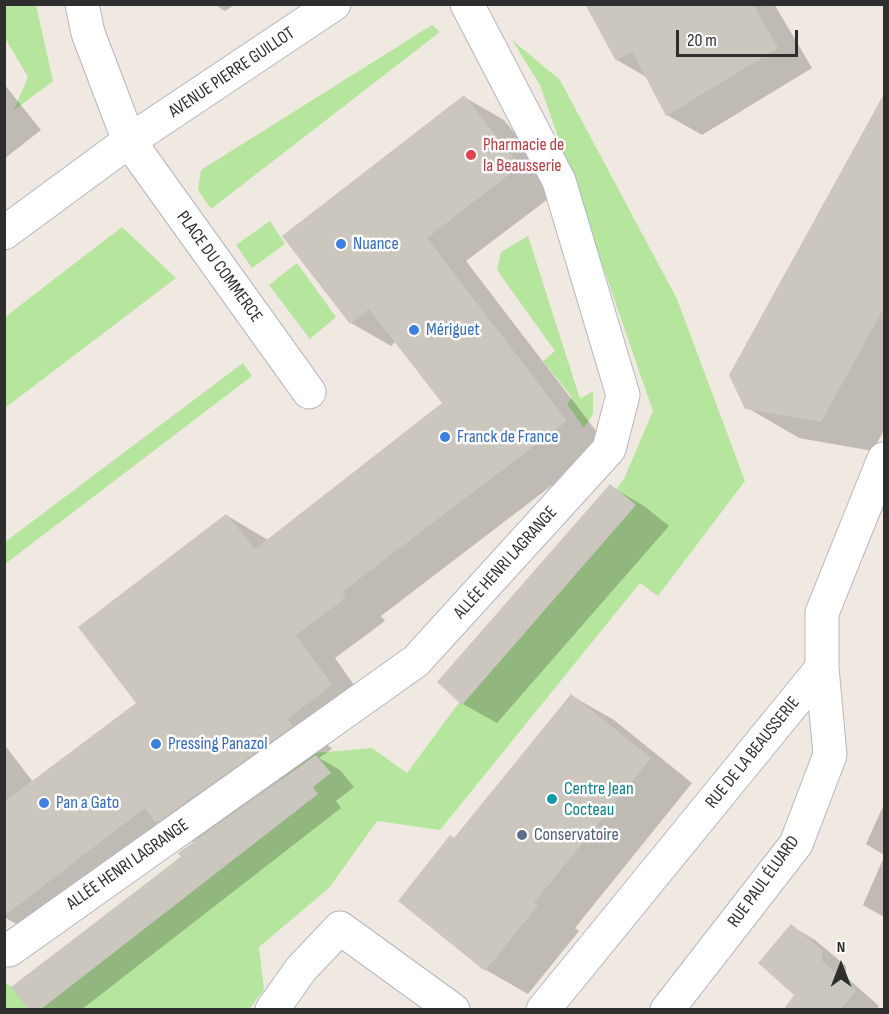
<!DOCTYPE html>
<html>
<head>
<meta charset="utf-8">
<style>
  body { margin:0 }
  #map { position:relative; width:889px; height:1014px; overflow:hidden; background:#efe9e1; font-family:"Sofia Sans Condensed",sans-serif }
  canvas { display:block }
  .frame { position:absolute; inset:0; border:6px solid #2e2e2e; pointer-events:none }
  .north { position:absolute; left:811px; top:936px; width:60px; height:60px; -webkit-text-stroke:4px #fff; paint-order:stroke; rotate:0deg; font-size:16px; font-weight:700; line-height:24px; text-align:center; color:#2e2e2e }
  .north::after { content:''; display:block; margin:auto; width:21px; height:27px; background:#2e2e2e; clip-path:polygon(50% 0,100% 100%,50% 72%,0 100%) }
  .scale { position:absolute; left:676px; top:30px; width:122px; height:27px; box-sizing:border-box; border:3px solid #2e2e2e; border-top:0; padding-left:8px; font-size:18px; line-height:21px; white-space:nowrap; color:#2e2e2e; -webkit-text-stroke:4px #fff; paint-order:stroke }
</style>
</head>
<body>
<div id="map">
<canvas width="889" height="1014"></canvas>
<div class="frame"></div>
<div class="north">N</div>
<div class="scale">20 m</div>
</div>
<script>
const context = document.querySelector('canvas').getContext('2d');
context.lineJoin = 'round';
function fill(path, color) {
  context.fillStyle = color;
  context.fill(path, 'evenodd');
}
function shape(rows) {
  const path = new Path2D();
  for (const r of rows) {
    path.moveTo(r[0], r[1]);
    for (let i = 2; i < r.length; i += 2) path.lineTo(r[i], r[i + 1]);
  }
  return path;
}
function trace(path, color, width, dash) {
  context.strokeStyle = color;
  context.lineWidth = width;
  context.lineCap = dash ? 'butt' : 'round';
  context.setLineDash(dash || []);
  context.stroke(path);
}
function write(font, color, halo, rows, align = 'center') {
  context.font = font + ' "Sofia Sans Condensed",sans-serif';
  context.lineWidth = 5;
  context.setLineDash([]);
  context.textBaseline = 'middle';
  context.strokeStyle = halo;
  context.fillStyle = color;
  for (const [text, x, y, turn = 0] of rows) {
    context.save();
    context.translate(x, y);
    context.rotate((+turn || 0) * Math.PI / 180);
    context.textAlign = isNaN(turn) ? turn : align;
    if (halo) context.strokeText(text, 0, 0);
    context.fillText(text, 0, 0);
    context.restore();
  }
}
fill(shape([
  [4,5,36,5,53,81,14,110,28,77,5,38],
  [432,25,440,32,211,209,198,190,201,170],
  [512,40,560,80,677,299,745,481,658,596,640,583,440,830,377,821,329,888,259,947,264,990,249,1009,5,1009,4,982,12,987,315,753,372,748,407,773,624,479,653,411,540,85],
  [270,221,285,244,252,268,236,245],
  [122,227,176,278,5,408,5,317],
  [528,236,580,399,593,391,593,414,584,428,567,404,572,397,543,361,555,351,497,270,501,252],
  [297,263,336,317,310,339,269,285],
  [243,363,252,376,5,564,5,542]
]), '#b6e59e');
fill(shape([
  [214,4,236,4,225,11],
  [587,4,774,4,812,68,702,135,667,115,648,78,617,60],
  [4,84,41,130,4,159],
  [884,95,884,430,873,451,799,438,746,407],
  [464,97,504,120,560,190,466,261,606,444,381,616,385,621,335,658,371,709,326,743,332,749,319,758,340,770,354,787,336,801,341,808,81,1010,31,1010,195,843,180,835,43,939,4,917,4,744,33,782,138,703,226,515,268,540,444,403,396,341,391,346,351,323],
  [610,486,644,506,669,526,497,723,463,704],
  [572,696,614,720,692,783,575,928,579,931,528,994,486,970,455,839],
  [884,804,884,855,866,844],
  [884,857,884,917,863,905],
  [791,926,815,940,846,966,846,977,879,1006,876,1010,799,1010]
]), '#0003');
fill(shape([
  [585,4,753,4,778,48,666,116,632,51,616,61],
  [885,92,885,306,821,422,745,409,729,375],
  [464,95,520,166,427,238,567,421,342,592,346,598,296,635,332,685,287,719,293,726,156,823,145,808,4,916,4,802,136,703,78,627,226,514,255,549,442,403,369,309,350,324,282,236],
  [610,484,636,505,462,705,437,682],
  [571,694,651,758,534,903,538,905,485,971,398,901,450,835,454,838],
  [316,755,331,773,313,787,318,794,40,1010,29,1010,11,987,181,857,178,853],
  [791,924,822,950,822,961,856,991,840,1010,783,1010,794,995,758,963]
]), '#cbc7bf');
const minor = shape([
  [82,4,88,33,129,141,309,392],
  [4,233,129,141,334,4],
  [9,950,416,661,609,449,623,395,559,181,467,4],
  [272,1010,301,969,340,928,453,1010],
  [543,1010,822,668],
  [667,1010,796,844,830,755,822,668,822,613,884,459]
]);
trace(minor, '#b4b7c1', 35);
trace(minor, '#fff', 33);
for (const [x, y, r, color] of [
  [471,155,6,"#e0444e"],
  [341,244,6,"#3f7fe0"],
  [414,330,6,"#3f7fe0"],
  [445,437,6,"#3f7fe0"],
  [156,744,6,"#3f7fe0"],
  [552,799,6,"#0f9aa8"],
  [44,803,6,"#3f7fe0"],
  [522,835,6,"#5c6f8a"]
]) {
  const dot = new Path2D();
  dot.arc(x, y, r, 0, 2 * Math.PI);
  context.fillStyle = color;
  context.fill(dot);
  trace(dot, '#fff', 2);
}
write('18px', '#2e2e2e', '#fff', [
  ["AVENUE PIERRE GUILLOT",232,73,-34],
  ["PLACE DU COMMERCE",219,267,54],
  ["ALLÉE HENRI LAGRANGE",506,563,-48],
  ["RUE DE LA BEAUSSERIE",753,753,-51],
  ["ALLÉE HENRI LAGRANGE",128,865,-35],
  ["RUE PAUL ÉLUARD",764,882,-54]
]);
write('18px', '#be3a42', '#fff', [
  ["Pharmacie de",483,145],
  ["la Beausserie",483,166]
], 'left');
write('18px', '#366cbe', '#fff', [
  ["Nuance",353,244],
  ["Mériguet",426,330],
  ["Franck de France",457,437],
  ["Pressing Panazol",168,744],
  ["Pan a Gato",56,803]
], 'left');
write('18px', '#0d838f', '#fff', [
  ["Centre Jean",564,789],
  ["Cocteau",564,810]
], 'left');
write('18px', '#4e5e75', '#fff', [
  ["Conservatoire",534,835]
], 'left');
</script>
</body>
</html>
